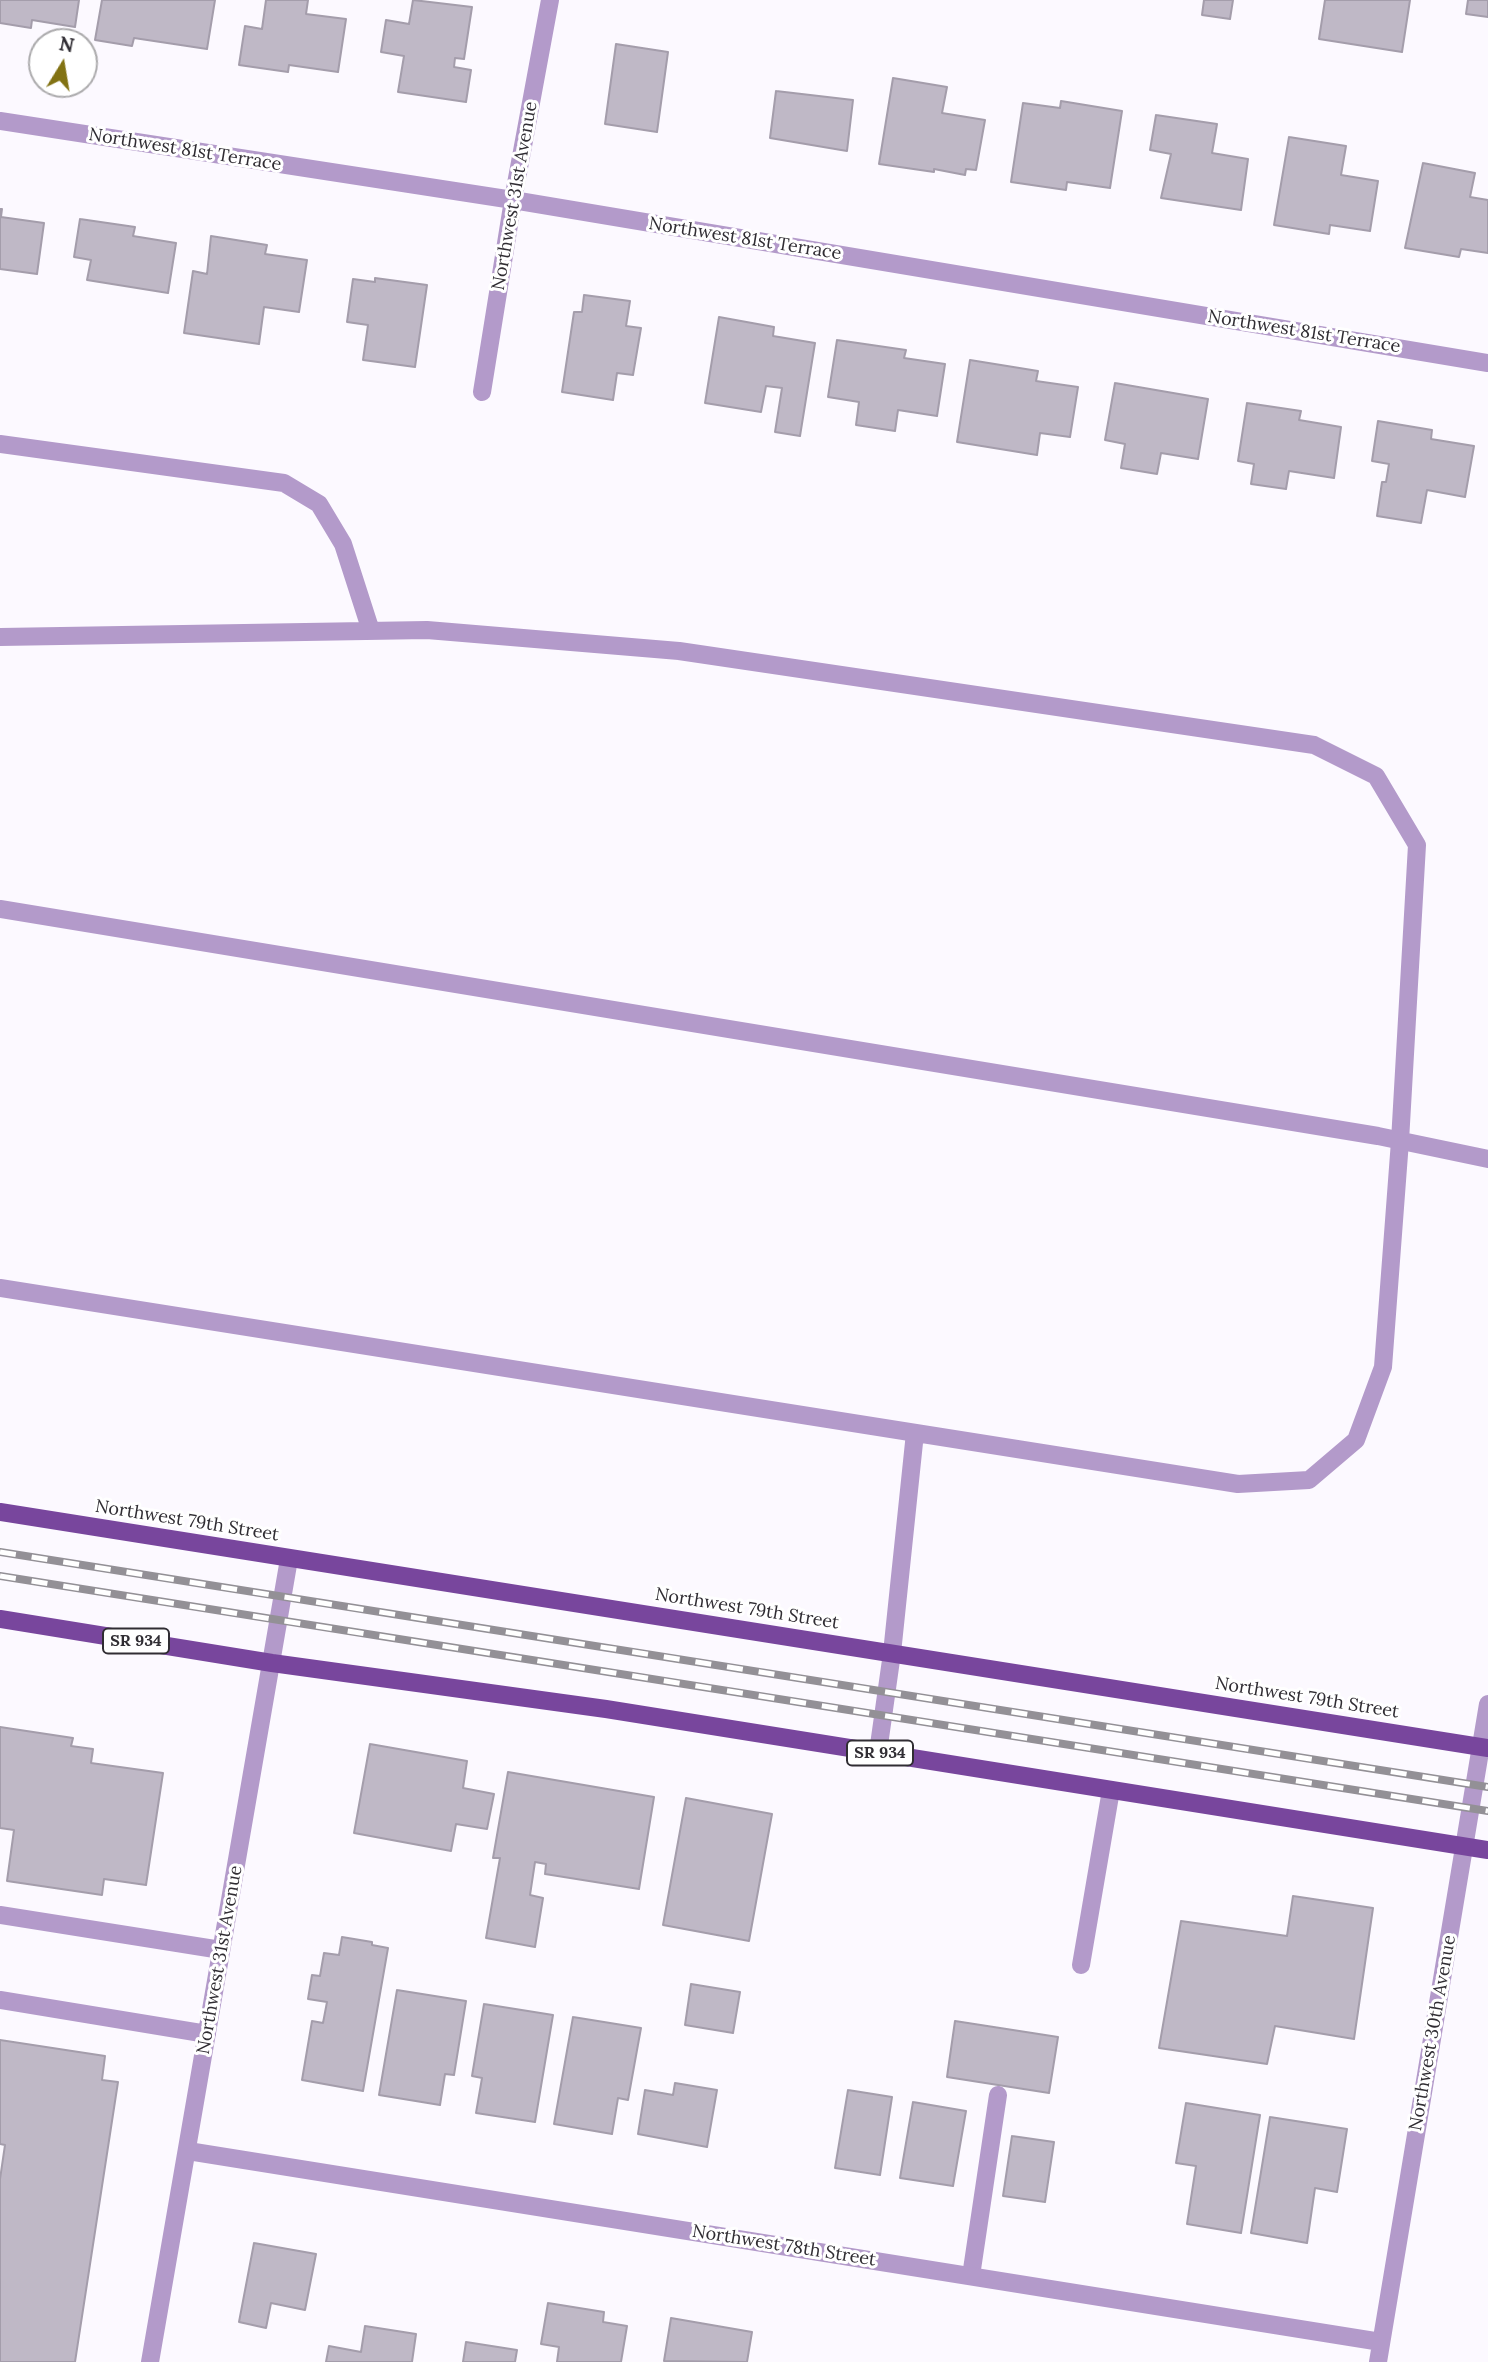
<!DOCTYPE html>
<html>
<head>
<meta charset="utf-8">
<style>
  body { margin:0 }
  #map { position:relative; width:1488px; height:2362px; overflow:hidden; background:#fcf9ff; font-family:Lora,serif }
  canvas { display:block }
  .north { position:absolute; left:28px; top:28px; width:70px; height:70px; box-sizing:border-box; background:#fff; border:2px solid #acabad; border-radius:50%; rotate:11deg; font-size:19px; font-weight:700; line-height:28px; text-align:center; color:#302d33 }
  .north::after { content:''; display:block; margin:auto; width:24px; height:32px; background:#827213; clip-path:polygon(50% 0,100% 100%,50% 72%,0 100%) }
</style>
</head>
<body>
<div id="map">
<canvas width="1488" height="2362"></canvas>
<div class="north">N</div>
</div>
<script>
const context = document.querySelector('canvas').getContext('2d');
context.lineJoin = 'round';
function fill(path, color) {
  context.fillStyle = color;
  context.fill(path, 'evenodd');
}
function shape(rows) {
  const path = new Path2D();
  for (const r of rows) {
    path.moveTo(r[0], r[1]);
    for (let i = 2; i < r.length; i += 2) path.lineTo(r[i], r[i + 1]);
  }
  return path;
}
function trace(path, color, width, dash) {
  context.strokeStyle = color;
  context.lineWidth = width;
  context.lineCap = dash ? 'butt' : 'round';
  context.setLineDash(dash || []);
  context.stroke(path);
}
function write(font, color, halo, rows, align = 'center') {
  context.font = font + ' Lora,serif';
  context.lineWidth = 6;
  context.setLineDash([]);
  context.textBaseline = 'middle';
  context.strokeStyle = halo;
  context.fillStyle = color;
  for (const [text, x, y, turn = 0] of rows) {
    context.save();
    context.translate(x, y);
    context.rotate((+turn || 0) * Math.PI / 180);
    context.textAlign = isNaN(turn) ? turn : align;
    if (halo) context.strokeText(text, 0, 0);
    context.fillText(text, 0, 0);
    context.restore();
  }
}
const building = shape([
  [0,0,79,0,75,27,32,20,31,28,0,23,0,0],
  [102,0,215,0,207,49,134,38,132,46,95,40,102,0],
  [266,0,308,0,306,14,346,19,338,72,289,65,288,72,239,65,245,26,262,29,266,0],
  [413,0,472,7,464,59,455,58,454,67,471,70,466,102,398,92,404,56,381,52,386,20,409,24,413,0],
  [1204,0,1233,0,1230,19,1202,15,1204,0],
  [1325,0,1410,0,1402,52,1319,39,1325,0],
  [1468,0,1488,0,1488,17,1466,14,1468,0],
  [616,44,668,52,657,132,605,124,616,44],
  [893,78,947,87,942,113,985,120,976,170,966,169,965,175,934,169,934,172,879,164,893,78],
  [776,91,853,100,847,151,770,138,776,91],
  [1061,101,1122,111,1110,188,1067,182,1066,190,1011,182,1023,103,1060,108,1061,101],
  [1156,115,1217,124,1212,153,1248,159,1241,210,1161,198,1171,154,1150,150,1156,115],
  [1289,137,1346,146,1341,175,1378,181,1370,231,1330,225,1329,234,1274,225,1289,137],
  [1423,163,1475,173,1470,197,1488,200,1488,253,1461,249,1459,257,1405,248,1423,163],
  [0,209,2,209,1,217,44,223,37,274,0,269,0,209],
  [80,219,135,227,133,236,176,243,168,293,87,280,91,260,74,257,80,219],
  [211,236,267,245,265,254,307,260,299,312,264,307,259,344,184,333,193,271,207,274,211,236],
  [375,278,427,285,415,367,363,360,368,325,347,322,353,279,375,282,375,278],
  [584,295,630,301,626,326,641,328,633,375,617,373,613,400,562,392,574,312,582,312,584,295],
  [719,317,774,327,773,336,815,343,800,436,775,432,782,388,766,386,761,412,705,403,719,317],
  [837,340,906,350,904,358,945,364,937,416,898,410,895,431,856,425,859,402,828,397,837,340],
  [970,360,1038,371,1036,381,1078,387,1070,437,1040,433,1037,455,957,442,970,360],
  [1115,383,1208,399,1198,459,1161,453,1157,474,1121,468,1125,444,1105,440,1115,383],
  [1247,403,1301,411,1299,420,1341,427,1334,478,1289,471,1286,489,1251,484,1254,464,1238,461,1247,403],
  [1378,421,1432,430,1431,439,1474,446,1465,497,1427,490,1421,523,1377,516,1382,482,1386,482,1389,464,1372,461,1378,421],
  [0,1727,73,1738,71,1746,93,1749,91,1763,163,1773,146,1885,104,1879,102,1895,7,1881,14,1830,0,1828,0,1727],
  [370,1744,467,1761,463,1788,494,1794,487,1829,456,1824,451,1851,354,1833,370,1744],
  [508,1772,654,1797,639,1889,545,1874,546,1864,535,1862,530,1895,543,1898,535,1947,486,1938,500,1858,493,1858,508,1772],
  [686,1798,772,1814,749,1941,663,1925,686,1798],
  [1293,1896,1373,1908,1354,2039,1275,2026,1267,2064,1159,2048,1181,1921,1287,1936,1293,1896],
  [342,1937,372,1942,372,1945,388,1948,363,2091,302,2080,312,2021,323,2023,327,2002,308,1999,312,1975,320,1976,324,1953,339,1955,342,1937],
  [691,1984,740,1992,733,2033,685,2025,691,1984],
  [397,1990,466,2001,454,2075,445,2074,440,2105,379,2095,397,1990],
  [484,2004,553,2015,535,2122,476,2113,482,2078,472,2076,484,2004],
  [573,2017,641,2028,628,2100,618,2098,612,2134,554,2124,573,2017],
  [955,2021,1058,2037,1049,2093,947,2077,955,2021],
  [0,2040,105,2056,102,2080,118,2082,75,2362,0,2362,0,2179,5,2145,0,2144,0,2040],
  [675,2083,717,2090,707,2147,638,2134,645,2090,673,2095,675,2083],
  [848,2090,892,2097,880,2175,835,2168,848,2090],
  [913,2102,966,2111,953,2186,900,2178,913,2102],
  [1186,2103,1260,2115,1241,2233,1187,2224,1196,2166,1176,2163,1186,2103],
  [1270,2117,1347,2129,1337,2192,1315,2188,1307,2243,1251,2233,1270,2117],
  [1012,2136,1054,2142,1045,2202,1003,2196,1012,2136],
  [254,2243,316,2254,305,2310,271,2303,266,2328,239,2322,254,2243],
  [548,2303,604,2312,603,2322,627,2326,621,2362,557,2362,559,2347,541,2344,548,2303],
  [671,2318,752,2332,747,2362,664,2361,671,2318],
  [365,2326,416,2334,412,2362,326,2362,329,2346,361,2352,365,2326],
  [466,2342,517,2350,515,2362,463,2362,466,2342]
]);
fill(building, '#bfb8c6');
trace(building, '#a49dab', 2);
trace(shape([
  [0,444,284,483,319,504,343,544,371,631],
  [0,637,427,630,679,651,1314,745,1376,776,1417,845,1400,1141,1383,1367,1356,1440,1309,1480,1238,1484,0,1288],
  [0,909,1378,1136,1488,1159],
  [892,1653,915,1433],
  [0,1915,221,1950],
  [1081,1965,1111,1790],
  [971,2276,998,2095]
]), '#b39aca', 18);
trace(shape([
  [0,121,513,200,1488,363],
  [482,392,513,200,550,0],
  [878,1752,892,1653],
  [0,2000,207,2034],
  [188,2151,1381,2342],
  [150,2362,289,1559],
  [1378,2362,1488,1704]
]), '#b39aca', 18);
trace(shape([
  [0,1512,1488,1748],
  [0,1619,272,1663,606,1709,1488,1850]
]), '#78469d', 18);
const rail = shape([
  [0,1552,1488,1787],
  [0,1576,1488,1811]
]);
trace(rail, '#939096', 8);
trace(rail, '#fff', 5, [16]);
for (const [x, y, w] of [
  [136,1641,66],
  [880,1753,66]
]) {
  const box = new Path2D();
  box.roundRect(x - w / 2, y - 12.5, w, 25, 5);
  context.fillStyle = '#fff';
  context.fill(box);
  trace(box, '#302d33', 2);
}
write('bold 16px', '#302d33', null, [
  ["SR 934",136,1641],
  ["SR 934",880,1753]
]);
write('18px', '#302d33', '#fff', [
  ["Northwest 81st Terrace",185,150,9],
  ["Northwest 31st Avenue",515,196,-80],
  ["Northwest 81st Terrace",745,239,9],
  ["Northwest 81st Terrace",1304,332,9],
  ["Northwest 79th Street",187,1521,9],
  ["Northwest 79th Street",747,1609,9],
  ["Northwest 79th Street",1307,1698,9],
  ["Northwest 31st Avenue",220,1960,-80],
  ["Northwest 30th Avenue",1433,2033,-80],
  ["Northwest 78th Street",784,2246,9]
]);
</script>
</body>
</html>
